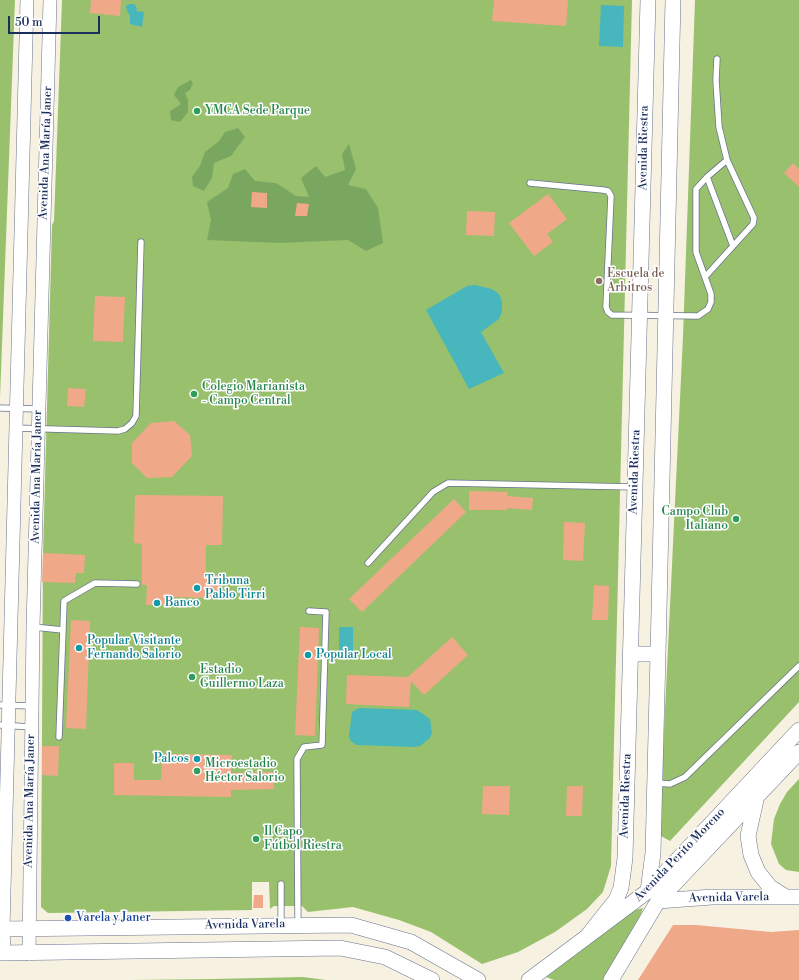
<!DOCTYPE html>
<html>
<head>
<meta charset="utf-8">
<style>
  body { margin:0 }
  #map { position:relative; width:799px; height:980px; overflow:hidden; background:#f7f1e2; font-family:"Libre Bodoni",serif }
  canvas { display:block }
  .scale { position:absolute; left:8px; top:16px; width:92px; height:18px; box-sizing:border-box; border:2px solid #1b2f5e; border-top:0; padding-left:5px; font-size:12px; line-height:14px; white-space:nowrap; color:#1b2f5e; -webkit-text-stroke:3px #fff; paint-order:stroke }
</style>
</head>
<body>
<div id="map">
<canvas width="799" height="980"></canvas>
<div class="scale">50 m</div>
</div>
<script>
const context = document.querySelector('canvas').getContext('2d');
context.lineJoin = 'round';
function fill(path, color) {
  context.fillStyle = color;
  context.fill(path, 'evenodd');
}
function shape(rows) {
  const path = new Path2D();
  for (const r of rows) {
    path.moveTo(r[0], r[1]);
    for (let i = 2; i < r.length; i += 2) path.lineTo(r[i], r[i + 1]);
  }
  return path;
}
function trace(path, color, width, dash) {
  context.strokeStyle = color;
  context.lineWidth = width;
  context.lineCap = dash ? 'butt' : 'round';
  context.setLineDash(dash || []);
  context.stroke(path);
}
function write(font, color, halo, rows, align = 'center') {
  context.font = font + ' "Libre Bodoni",serif';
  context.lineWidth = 3;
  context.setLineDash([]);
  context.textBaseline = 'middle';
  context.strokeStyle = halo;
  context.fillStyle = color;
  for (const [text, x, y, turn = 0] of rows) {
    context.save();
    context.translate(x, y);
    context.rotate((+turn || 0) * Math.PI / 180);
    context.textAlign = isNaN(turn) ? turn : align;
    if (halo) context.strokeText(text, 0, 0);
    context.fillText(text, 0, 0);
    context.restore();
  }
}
fill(shape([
  [0,0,15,0,0,398],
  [62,0,632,0,611,866,603,892,587,909,555,932,518,952,482,964,431,932,399,920,353,907,308,912,302,906,274,906,270,909,269,882,252,882,252,910,48,913,41,907,43,553,52,225,54,221],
  [695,0,799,0,799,702,670,841,659,835,683,336],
  [799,779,799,872,786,870,779,864,771,844,774,819,780,804,787,792],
  [643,908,636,928,605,980,554,980,546,977,631,911],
  [303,977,326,980,131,980,213,979]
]), '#99c16d');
fill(shape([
  [191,80,193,83,190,90,185,93,188,100,188,112,180,122,171,120,170,111,181,104,174,95,178,87],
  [238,128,245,137,231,156,214,163,212,178,204,191,193,186,192,177,200,166,205,152,219,141,225,132],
  [349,144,356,169,348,185,366,189,378,208,383,243,366,251,348,240,280,243,207,240,211,220,207,202,228,188,233,174,245,169,255,181,276,183,296,196,309,197,301,178,316,166,325,177,345,170,342,154]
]), '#7aa760');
fill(shape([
  [130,4,134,4,137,8,136,11,144,12,142,27,130,24,130,16,127,11,126,6],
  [601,5,624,6,623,47,599,46],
  [475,285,492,289,499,294,502,301,502,312,499,319,481,332,504,373,469,389,426,310,467,286],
  [339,627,353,627,353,657,339,656],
  [359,708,417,710,430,719,432,733,430,738,420,746,413,747,356,745,350,740,349,736,352,712]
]), '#47b6bd');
fill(shape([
  [91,0,121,0,120,16,90,13],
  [494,0,568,0,566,26,492,21],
  [793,163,799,169,799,187,784,173],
  [252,192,267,193,267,208,251,207],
  [548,194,567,219,547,234,553,242,534,256,509,223],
  [297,203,309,204,307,216,295,216],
  [467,211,495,212,494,236,466,235],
  [95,296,125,297,123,342,93,341],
  [68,388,86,389,84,407,67,406],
  [174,421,190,435,192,456,172,477,147,478,132,463,132,443,151,423],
  [469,491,508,492,507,496,533,498,532,510,507,508,507,510,469,510],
  [135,495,223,496,222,545,206,545,206,575,220,575,219,598,168,597,168,605,146,605,147,585,142,585,142,544,134,543],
  [454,499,466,512,362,612,349,599],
  [564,522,585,523,583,561,563,560],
  [43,553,85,555,84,573,76,573,75,583,42,582],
  [594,585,609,586,608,620,592,620],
  [71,620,90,621,86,729,66,728],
  [300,627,319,628,315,736,295,735],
  [452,637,468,655,424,695,411,681,409,707,346,704,347,675,408,677],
  [42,746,59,746,58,776,42,775],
  [162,754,232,755,231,773,273,772,274,789,231,790,231,797,114,795,114,763,134,763,134,780,161,780],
  [483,786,510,786,509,815,482,814],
  [567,786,583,786,582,816,566,816],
  [254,895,263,895,263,908,253,908],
  [673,925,696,925,771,932,799,930,799,980,638,980]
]), '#efa989');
const service = shape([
  [717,59,716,80,719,127,727,160],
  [707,177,733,246],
  [530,183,603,190,608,191,611,196,606,307,608,312,612,315,698,316,708,309,711,302,711,294,696,252,696,189,707,177,727,160,754,218,753,224,705,277],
  [0,408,38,409],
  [15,428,118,431,125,429,132,423,136,416,141,242],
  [368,563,433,492,448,483,634,487],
  [33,627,63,630],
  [0,705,31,706],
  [0,725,31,727],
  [59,737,64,601,95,583,137,584],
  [656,783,670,784,685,777,799,666],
  [281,924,281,884],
  [298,925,297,759,304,747,322,745,326,612,309,611]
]);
const tertiary = shape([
  [4,953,3,929,27,0],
  [29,954,33,627,50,0]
]);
const secondary = shape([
  [630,654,658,654],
  [756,800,748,836,751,855,758,872,770,887,786,897],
  [648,891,653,853,658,654,673,0],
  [658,901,712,897,799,897],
  [0,929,351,925,411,942,478,980],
  [589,934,616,900,621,888,625,858,648,0],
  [0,953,340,948,385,957,432,980],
  [529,980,648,891,799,730],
  [611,980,658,901,799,752]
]);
trace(service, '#68738c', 7);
trace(tertiary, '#68738c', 14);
trace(secondary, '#68738c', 16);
trace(service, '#fff', 5.5);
trace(tertiary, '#fff', 13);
trace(secondary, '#fff', 15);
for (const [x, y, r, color] of [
  [197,111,4,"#2e9e5b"],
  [599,281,4,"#8d6e63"],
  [194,394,4,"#2e9e5b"],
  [736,519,4,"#2e9e5b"],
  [197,588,4,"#0f9aa8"],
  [157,603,4,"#0f9aa8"],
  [79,648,4,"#0f9aa8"],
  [308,655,4,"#0f9aa8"],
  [192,677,4,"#2e9e5b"],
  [197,759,4,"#0f9aa8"],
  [197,771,4,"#2e9e5b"],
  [256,839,4,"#2e9e5b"],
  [68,918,4,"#1a4fb4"]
]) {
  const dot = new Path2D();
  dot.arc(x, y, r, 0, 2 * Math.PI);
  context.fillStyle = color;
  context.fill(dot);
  trace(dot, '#fff', 1.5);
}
write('12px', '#27864d', '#fff', [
  ["YMCA Sede Parque",205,111],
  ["Colegio Marianista",202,387],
  ["- Campo Central",202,401],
  ["Campo Club",728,512,"right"],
  ["Italiano",728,526,"right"],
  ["Estadio",200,670],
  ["Guillermo Laza",200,684],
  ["Microestadio",205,764],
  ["Héctor Salorio",205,778],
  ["Il Capo",264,832],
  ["Fútbol Riestra",264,846]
], 'left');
write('12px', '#1b2f5e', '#fff', [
  ["Avenida Riestra",644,148,-89],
  ["Avenida Ana María Janer",46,153,-88],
  ["Avenida Riestra",635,472,-88],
  ["Avenida Ana María Janer",37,477,-89],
  ["Avenida Riestra",626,796,-88],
  ["Avenida Ana María Janer",30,801,-89],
  ["Avenida Perito Moreno",680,855,-46],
  ["Avenida Varela",729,898,-1],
  ["Avenida Varela",245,925,-1]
]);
write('12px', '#785e54', '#fff', [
  ["Escuela de",607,274],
  ["Arbitros",607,288]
], 'left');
write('12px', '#0d838f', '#fff', [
  ["Tribuna",205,581],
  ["Pablo Tirri",205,595],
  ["Banco",165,603],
  ["Popular Visitante",87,641],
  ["Fernando Salorio",87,655],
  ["Popular Local",316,655],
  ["Palcos",189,759,"right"]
], 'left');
write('12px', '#164399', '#fff', [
  ["Varela y Janer",76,918]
], 'left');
</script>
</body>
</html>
